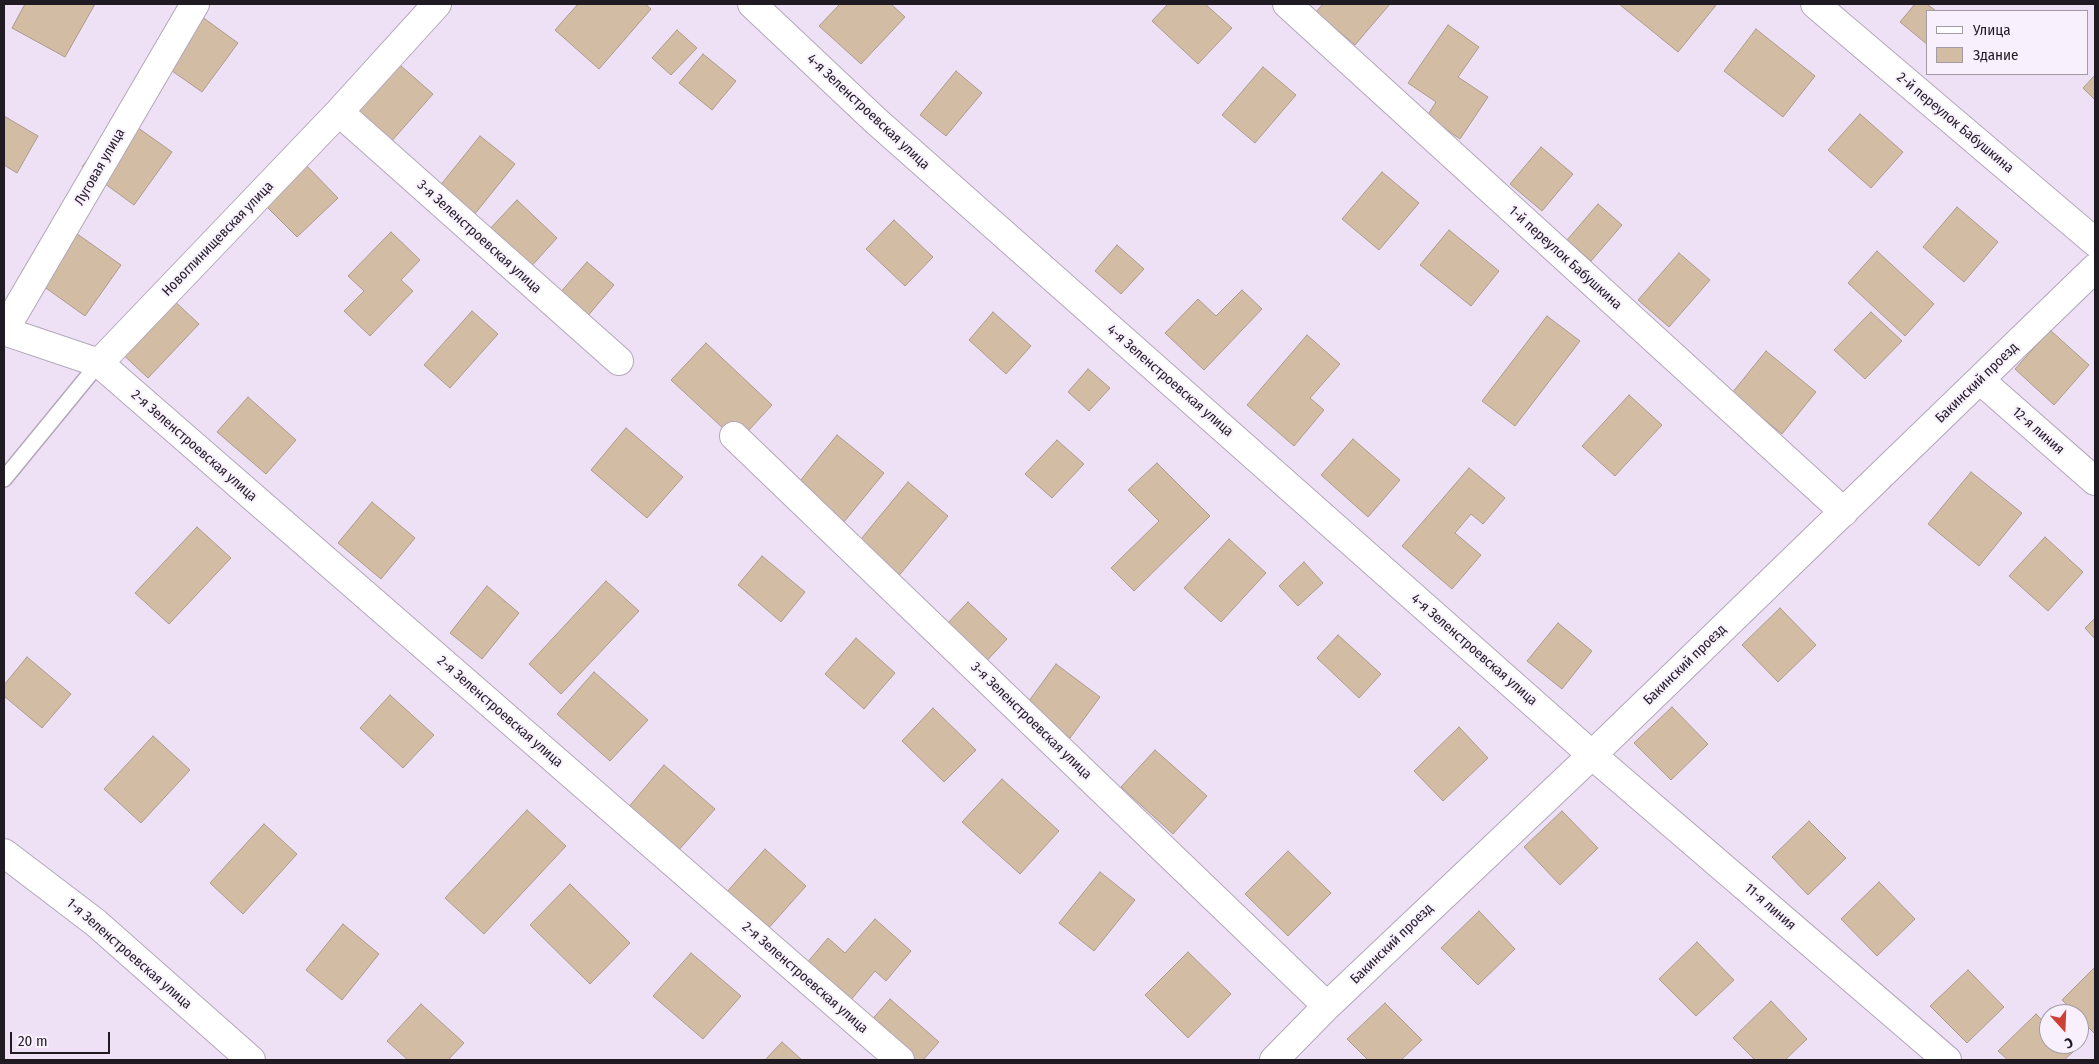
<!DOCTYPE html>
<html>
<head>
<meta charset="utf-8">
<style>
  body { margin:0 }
  #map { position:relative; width:2099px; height:1064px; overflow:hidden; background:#eee1f6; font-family:"Fira Sans Condensed",sans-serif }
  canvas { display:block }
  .frame { position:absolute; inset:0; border:5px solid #201b23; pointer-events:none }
  .legend { position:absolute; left:1926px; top:10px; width:162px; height:65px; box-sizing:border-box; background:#f8f0fd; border:1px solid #a29ba6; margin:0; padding:6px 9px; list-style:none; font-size:15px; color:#201b23 }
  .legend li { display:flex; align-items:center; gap:10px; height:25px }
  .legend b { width:25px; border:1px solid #a29ba6 }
  .north { position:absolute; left:2039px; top:1004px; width:50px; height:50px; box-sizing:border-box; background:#f8f0fd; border:1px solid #a29ba6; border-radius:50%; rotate:160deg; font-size:14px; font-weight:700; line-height:20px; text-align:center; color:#201b23 }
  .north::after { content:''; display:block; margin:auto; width:18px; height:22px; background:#cd4035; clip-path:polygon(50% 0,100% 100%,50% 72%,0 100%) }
  .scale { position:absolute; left:10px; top:1032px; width:100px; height:22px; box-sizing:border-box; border:2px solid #201b23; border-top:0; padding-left:6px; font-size:15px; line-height:18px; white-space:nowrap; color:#201b23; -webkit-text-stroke:4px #f8f0fd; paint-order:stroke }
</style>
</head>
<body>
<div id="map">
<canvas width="2099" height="1064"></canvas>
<div class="frame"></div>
<ul class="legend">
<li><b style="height:6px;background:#fff"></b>Улица</li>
<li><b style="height:14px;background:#d3bca4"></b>Здание</li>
</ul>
<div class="north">С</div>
<div class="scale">20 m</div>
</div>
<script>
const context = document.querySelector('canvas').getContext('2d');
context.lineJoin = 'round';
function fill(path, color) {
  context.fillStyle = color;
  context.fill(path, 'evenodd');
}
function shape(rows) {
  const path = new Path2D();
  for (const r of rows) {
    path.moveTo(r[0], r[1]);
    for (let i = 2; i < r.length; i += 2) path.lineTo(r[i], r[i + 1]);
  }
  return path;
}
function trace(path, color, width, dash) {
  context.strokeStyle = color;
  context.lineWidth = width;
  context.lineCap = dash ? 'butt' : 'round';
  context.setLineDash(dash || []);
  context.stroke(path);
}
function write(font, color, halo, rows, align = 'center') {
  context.font = font + ' "Fira Sans Condensed",sans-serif';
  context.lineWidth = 4;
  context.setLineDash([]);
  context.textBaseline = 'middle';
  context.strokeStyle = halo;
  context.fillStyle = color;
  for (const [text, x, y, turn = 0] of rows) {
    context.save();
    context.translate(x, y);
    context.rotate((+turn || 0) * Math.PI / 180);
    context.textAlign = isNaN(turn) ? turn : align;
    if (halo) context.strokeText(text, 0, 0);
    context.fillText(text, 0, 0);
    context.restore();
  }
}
const building = shape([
  [25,4,95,4,65,57,12,28,25,4],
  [578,4,645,4,651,9,599,69,555,30,578,4],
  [840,4,891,4,905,17,861,64,819,26,840,4],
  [1168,4,1205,4,1232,28,1198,64,1152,21,1168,4],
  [1323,4,1390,4,1355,45,1316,12,1323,4],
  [1619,4,1717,4,1678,52,1619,4],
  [1915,4,1927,4,1936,11,1928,11,1928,45,1900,22,1915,4],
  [194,11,238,43,202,92,158,61,194,11],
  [1448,25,1479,47,1458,77,1488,97,1460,139,1427,116,1436,102,1408,83,1448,25],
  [1756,29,1815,76,1783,117,1724,71,1756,29],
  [677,30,697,48,671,75,652,58,677,30],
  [703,54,736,81,712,110,679,83,703,54],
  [393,59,433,94,390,143,350,109,393,59],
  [1263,67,1296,95,1255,143,1222,115,1263,67],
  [956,71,982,93,946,136,920,115,956,71],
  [2095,75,2095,100,2083,88,2095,75],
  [1860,114,1903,152,1871,188,1828,150,1860,114],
  [120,115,172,152,134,205,82,167,120,115],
  [4,116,38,136,17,173,4,165,4,116],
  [480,136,515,164,474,215,439,187,480,136],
  [1541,147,1573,174,1542,211,1510,184,1541,147],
  [299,158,338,198,297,237,258,198,299,158],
  [1382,172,1419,203,1379,250,1342,219,1382,172],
  [517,200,557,238,527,271,486,233,517,200],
  [1598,204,1622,225,1591,261,1567,240,1598,204],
  [1957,207,1998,242,1964,282,1923,247,1957,207],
  [894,220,933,257,905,286,866,249,894,220],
  [59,221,121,265,85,316,22,271,59,221],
  [1449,230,1499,271,1471,306,1420,265,1449,230],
  [391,232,420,260,401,280,413,291,370,336,344,311,364,291,348,276,391,232],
  [1117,245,1144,269,1121,294,1095,271,1117,245],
  [1877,251,1934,304,1905,336,1848,283,1877,251],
  [1679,253,1710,280,1669,327,1638,300,1679,253],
  [587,262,614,285,586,318,558,295,587,262],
  [1242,290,1262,309,1204,370,1165,333,1198,299,1216,316,1242,290],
  [169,296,199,324,148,378,118,350,169,296],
  [472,311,498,334,450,388,424,365,472,311],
  [993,312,1031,346,1006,374,969,340,993,312],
  [1871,312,1902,341,1865,379,1834,350,1871,312],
  [1547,316,1580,341,1515,426,1482,401,1547,316],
  [2050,330,2089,365,2054,405,2015,369,2050,330],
  [1307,335,1340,364,1310,398,1324,410,1294,446,1247,405,1307,335],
  [706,343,772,405,738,442,671,380,706,343],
  [1766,351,1816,392,1782,434,1732,393,1766,351],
  [1088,369,1110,388,1089,411,1068,392,1088,369],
  [1629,395,1662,425,1615,476,1582,446,1629,395],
  [248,397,296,440,266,474,217,432,248,397],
  [626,428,683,477,647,518,591,470,626,428],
  [837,435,884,473,839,528,792,491,837,435],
  [1353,439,1400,480,1368,517,1321,475,1353,439],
  [1057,440,1084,464,1052,498,1025,474,1057,440],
  [1157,463,1210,516,1134,591,1111,568,1159,521,1128,490,1157,463],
  [1469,468,1505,498,1483,524,1471,514,1455,533,1481,555,1452,589,1402,546,1469,468],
  [1971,472,2022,513,1979,566,1928,524,1971,472],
  [908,482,948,516,892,584,852,550,908,482],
  [372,502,415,538,381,579,338,543,372,502],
  [197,527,231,558,169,624,135,593,197,527],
  [2045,537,2083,572,2048,611,2009,576,2045,537],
  [1229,539,1266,573,1221,622,1184,588,1229,539],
  [762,556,805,592,781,622,738,585,762,556],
  [1304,562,1323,583,1298,606,1279,586,1304,562],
  [606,581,639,611,561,694,529,664,606,581],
  [487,586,519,613,482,659,450,633,487,586],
  [968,602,1007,639,981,667,942,629,968,602],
  [1780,608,1816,645,1778,682,1742,645,1780,608],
  [2095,618,2095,639,2085,628,2095,618],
  [1558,623,1592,651,1562,689,1527,661,1558,623],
  [1338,635,1381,674,1359,698,1317,658,1338,635],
  [856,638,895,673,864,709,825,674,856,638],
  [27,657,71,694,42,728,4,696,4,685,27,657],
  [1056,664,1100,697,1070,738,1026,705,1056,664],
  [594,672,648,720,610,761,557,714,594,672],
  [390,695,434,735,403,768,360,728,390,695],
  [1672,707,1708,744,1671,780,1634,743,1672,707],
  [933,708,976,750,944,782,902,741,933,708],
  [1459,727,1488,758,1443,801,1414,771,1459,727],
  [153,736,190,770,141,823,104,789,153,736],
  [1155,750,1207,796,1173,834,1121,787,1155,750],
  [664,765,715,809,677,852,627,809,664,765],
  [1002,779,1059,831,1020,874,962,822,1002,779],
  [527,810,566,846,484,934,445,898,527,810],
  [1562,811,1598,848,1560,885,1524,847,1562,811],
  [1809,821,1846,858,1808,895,1772,857,1809,821],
  [264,824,297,854,243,914,210,883,264,824],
  [765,849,806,886,766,931,725,894,765,849],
  [1288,851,1331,893,1288,936,1245,894,1288,851],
  [1100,872,1135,900,1094,951,1059,923,1100,872],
  [1879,882,1915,919,1877,956,1841,919,1879,882],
  [570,884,630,943,590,984,530,925,570,884],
  [1479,911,1515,949,1478,985,1441,948,1479,911],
  [875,919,911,951,886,981,875,971,850,1001,806,964,828,938,845,953,875,919],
  [343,924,379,954,342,1000,306,970,343,924],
  [1697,942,1734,980,1696,1016,1659,979,1697,942],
  [1188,952,1231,994,1188,1038,1145,995,1188,952],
  [691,953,741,996,703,1039,653,996,691,953],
  [2095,967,2095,1034,2079,1018,2079,1014,2076,1014,2062,1000,2095,967],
  [1968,970,2004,1007,1967,1043,1930,1006,1968,970],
  [890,999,939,1042,923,1060,911,1060,869,1023,890,999],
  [1771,1001,1807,1039,1785,1060,1755,1060,1733,1038,1771,1001],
  [1385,1003,1422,1040,1401,1060,1368,1060,1347,1039,1385,1003],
  [421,1004,464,1043,448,1060,408,1060,387,1041,421,1004],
  [2036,1014,2049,1027,2049,1044,2065,1044,2073,1052,2064,1060,2008,1060,1998,1051,2036,1014],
  [782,1042,802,1060,765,1060,782,1042]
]);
fill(building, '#d3bca4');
trace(building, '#ab9b8a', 1);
const lane = shape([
  [4,479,99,363]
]);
const street = shape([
  [752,4,875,120,1592,755,1947,1060],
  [1287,4,1844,512],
  [1815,4,2095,242],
  [339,112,619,361],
  [4,331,99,363,900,1060],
  [4,331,195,4],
  [99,363,339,112,437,4],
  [1980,380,2095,481],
  [734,436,1327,1006],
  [4,853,96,923,251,1060],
  [1274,1060,1327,1006,1592,755,2095,268]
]);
trace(lane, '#b3a7ba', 18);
trace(street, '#b3a7ba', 30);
trace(lane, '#fff', 15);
trace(street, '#fff', 28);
write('14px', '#201b23', '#f8f0fd', [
  ["4-я Зеленстроевская улица",868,112,43],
  ["2-й переулок Бабушкина",1955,123,40],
  ["Луговая улица",100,167,-60],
  ["3-я Зеленстроевская улица",479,237,42],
  ["Новоглинищевская улица",218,239,-46],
  ["1-й переулок Бабушкина",1565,258,42],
  ["4-я Зеленстроевская улица",1170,381,41],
  ["Бакинский проезд",1977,383,-44],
  ["12-я линия",2038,431,41],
  ["2-я Зеленстроевская улица",194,446,41],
  ["4-я Зеленстроевская улица",1474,650,41],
  ["Бакинский проезд",1685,665,-44],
  ["2-я Зеленстроевская улица",500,712,41],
  ["3-я Зеленстроевская улица",1031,721,44],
  ["11-я линия",1770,907,41],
  ["Бакинский проезд",1392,944,-44],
  ["1-я Зеленстроевская улица",129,954,41],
  ["2-я Зеленстроевская улица",805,978,41]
]);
</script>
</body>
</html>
